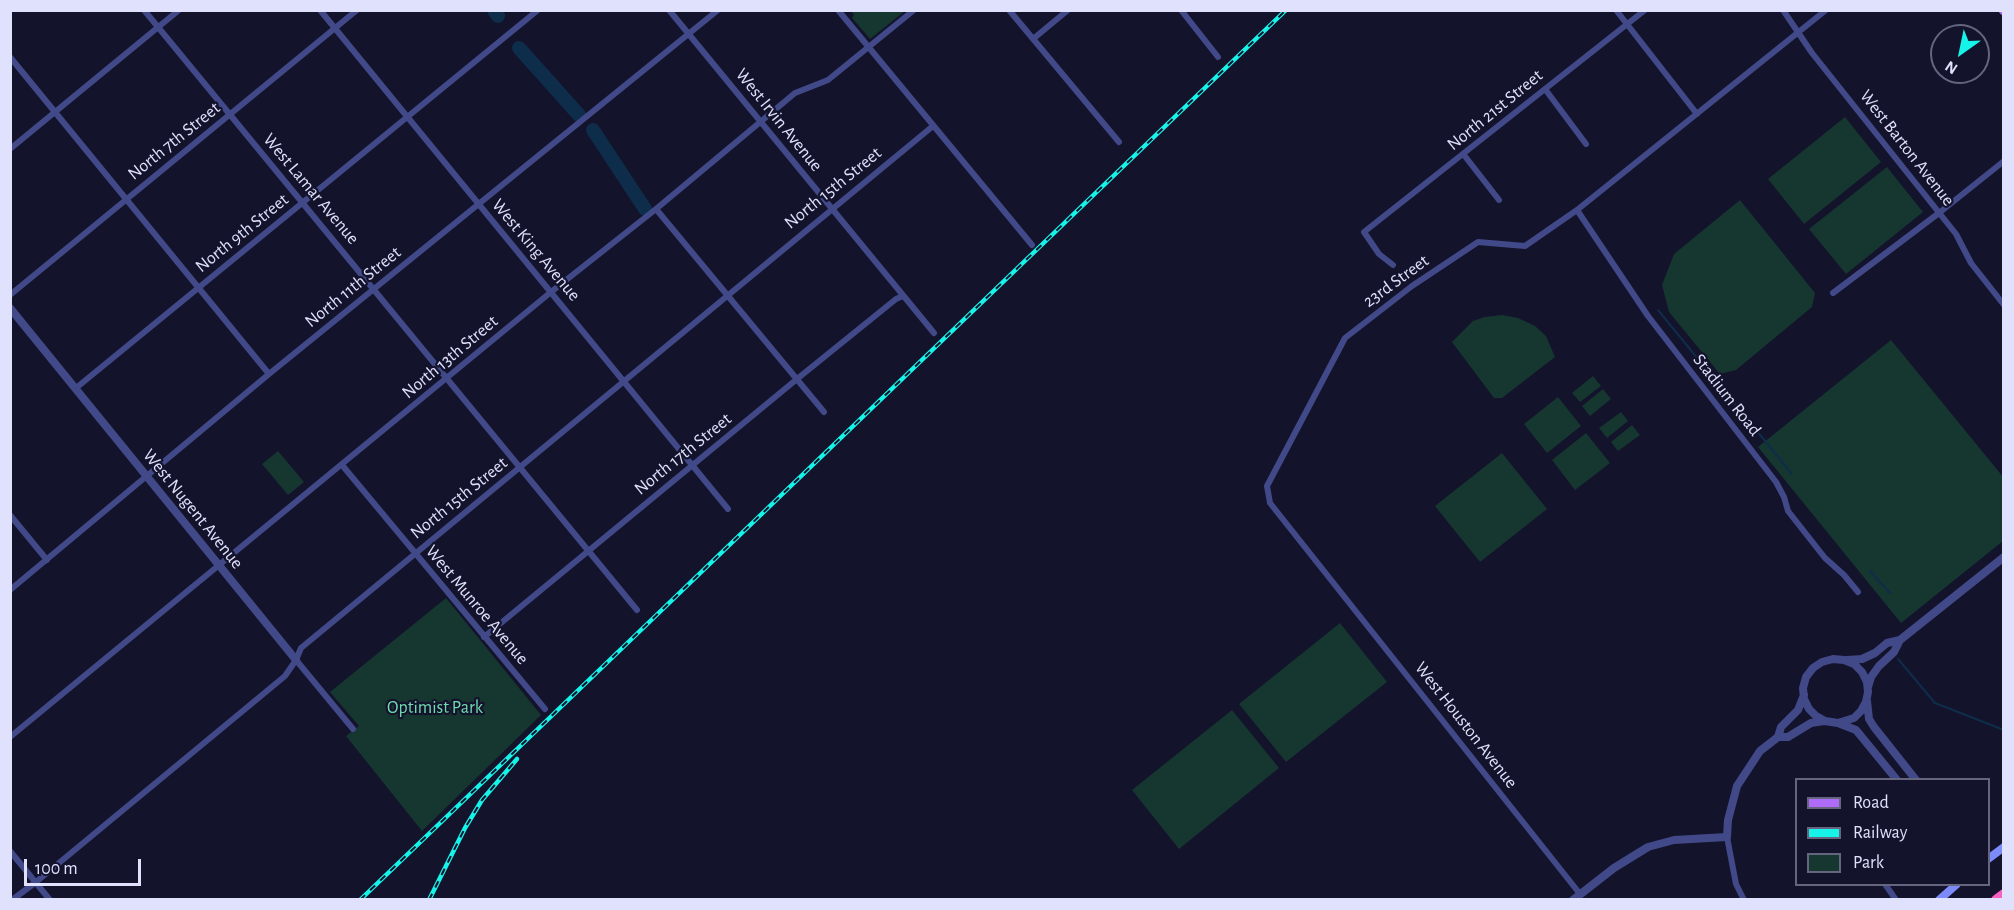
<!DOCTYPE html>
<html>
<head>
<meta charset="utf-8">
<style>
  body { margin:0 }
  #map { position:relative; width:2014px; height:910px; overflow:hidden; background:#14132c; font-family:"Alegreya Sans",sans-serif }
  canvas { display:block }
  .frame { position:absolute; inset:0; border:12px solid #dfe1fd; pointer-events:none }
  .legend { position:absolute; left:1795px; top:778px; width:195px; height:108px; box-sizing:border-box; background:#14132c; border:2px solid #656580; margin:0; padding:8px 10px; list-style:none; font-size:18px; color:#dfe1fd }
  .legend li { display:flex; align-items:center; gap:12px; height:30px }
  .legend b { width:30px; border:2px solid #656580 }
  .north { position:absolute; left:1930px; top:24px; width:60px; height:60px; box-sizing:border-box; background:#14132c; border:2px solid #656580; border-radius:50%; rotate:213deg; font-size:16px; font-weight:700; line-height:24px; text-align:center; color:#dfe1fd }
  .north::after { content:''; display:block; margin:auto; width:21px; height:27px; background:#16f3e8; clip-path:polygon(50% 0,100% 100%,50% 72%,0 100%) }
  .scale { position:absolute; left:24px; top:859px; width:117px; height:27px; box-sizing:border-box; border:3px solid #dfe1fd; border-top:0; padding-left:8px; font-size:18px; line-height:21px; white-space:nowrap; color:#dfe1fd; -webkit-text-stroke:4px #14132c; paint-order:stroke }
</style>
</head>
<body>
<div id="map">
<canvas width="2014" height="910"></canvas>
<div class="frame"></div>
<ul class="legend">
<li><b style="height:8px;background:#ae6cf8"></b>Road</li>
<li><b style="height:8px;background:#16f3e8"></b>Railway</li>
<li><b style="height:16px;background:#163630"></b>Park</li>
</ul>
<div class="north">N</div>
<div class="scale">100 m</div>
</div>
<script>
const context = document.querySelector('canvas').getContext('2d');
context.lineJoin = 'round';
function fill(path, color) {
  context.fillStyle = color;
  context.fill(path, 'evenodd');
}
function shape(rows) {
  const path = new Path2D();
  for (const r of rows) {
    path.moveTo(r[0], r[1]);
    for (let i = 2; i < r.length; i += 2) path.lineTo(r[i], r[i + 1]);
  }
  return path;
}
function trace(path, color, width, dash) {
  context.strokeStyle = color;
  context.lineWidth = width;
  context.lineCap = dash ? 'butt' : 'round';
  context.setLineDash(dash || []);
  context.stroke(path);
}
function write(font, color, halo, rows, align = 'center') {
  context.font = font + ' "Alegreya Sans",sans-serif';
  context.lineWidth = 4.5;
  context.setLineDash([]);
  context.textBaseline = 'middle';
  context.strokeStyle = halo;
  context.fillStyle = color;
  for (const [text, x, y, turn = 0] of rows) {
    context.save();
    context.translate(x, y);
    context.rotate((+turn || 0) * Math.PI / 180);
    context.textAlign = isNaN(turn) ? turn : align;
    if (halo) context.strokeText(text, 0, 0);
    context.fillText(text, 0, 0);
    context.restore();
  }
}
fill(shape([
  [851,11,905,11,870,39,852,18,854,15],
  [1845,117,1881,162,1804,224,1768,179],
  [1887,167,1923,212,1846,274,1809,229],
  [1740,200,1815,293,1812,307,1736,370,1720,374,1669,312,1662,285,1674,254],
  [1502,315,1518,318,1535,326,1546,336,1555,357,1502,398,1494,398,1452,342,1473,321,1485,317],
  [1891,340,2004,478,2003,541,1901,623,1758,447],
  [1593,376,1601,386,1580,402,1572,393],
  [1603,389,1611,399,1590,416,1582,406],
  [1558,397,1581,426,1547,453,1524,424],
  [1621,412,1628,421,1607,438,1599,428],
  [1632,425,1640,435,1618,451,1611,442],
  [1586,433,1610,463,1575,490,1552,460],
  [278,451,304,482,288,495,262,464],
  [1502,453,1547,509,1480,562,1435,506],
  [446,598,541,715,422,831,346,736,359,726,330,692],
  [1340,623,1387,682,1286,762,1239,704],
  [1232,710,1279,768,1179,849,1132,790]
]), '#163630');
trace(shape([
  [1658,310,1792,474],
  [1870,571,1890,593],
  [1898,659,1935,703,2004,730]
]), '#0e2d4a', 2);
trace(shape([
  [494,10,498,16],
  [519,48,579,115],
  [593,130,645,209]
]), '#0e2d4a', 14);
trace(shape([
  [144,10,637,610],
  [320,10,728,509],
  [669,10,934,333],
  [838,10,1032,245],
  [1009,10,1119,142],
  [1181,10,1218,57],
  [1616,10,1697,114],
  [1783,10,1812,53,1956,234,1971,263,2004,305],
  [1033,39,1068,10],
  [10,57,269,374],
  [1545,89,1586,144],
  [10,149,179,10],
  [1464,155,1499,200],
  [656,209,824,412],
  [1577,210,1648,316,1776,482,1784,497,1788,511,1825,558,1844,575,1858,592],
  [1393,265,1379,254,1364,232,1645,10],
  [1833,293,1939,213,2004,161],
  [10,295,357,10],
  [76,388,538,10],
  [342,465,545,709],
  [10,515,47,560],
  [10,590,269,374,718,10],
  [484,637,797,379,896,299,903,296],
  [296,660,353,729],
  [10,737,551,292,656,209,795,93,828,80,914,10],
  [1727,837,1736,884,1744,900],
  [10,851,50,900],
  [1885,884,1896,900],
  [1580,894,1270,503,1267,486,1345,338,1412,286,1478,242,1525,246,1577,210,1826,10],
  [12,900,36,882,285,676,296,660,301,648,933,126]
]), '#414988', 6);
trace(shape([
  [10,308,296,660],
  [1847,660,1862,659,1875,653,1887,643,1900,640,2004,557],
  [1868,687,1871,677,1879,666,1894,652,1900,640],
  [1867,701,1869,719,1874,727,1916,780],
  [1838,723,1854,718,1861,711,1866,702,1868,692,1867,682,1862,672,1854,664,1844,660,1833,659,1822,662,1813,668,1806,677,1803,688,1804,699,1809,709,1816,716,1825,721,1838,723,1856,730,1897,780],
  [1778,737,1788,737,1811,723,1824,721],
  [1573,900,1614,868,1648,847,1674,840,1727,837,1728,820,1737,786,1760,751,1778,737,1781,727,1798,710,1804,695]
]), '#414988', 8);
trace(shape([
  [1988,859,2004,847],
  [1939,900,1957,884]
]), '#7c8bf8', 8);
trace(shape([
  [2003,10,2004,11]
]), '#ae6cf8', 9);
trace(shape([
  [1996,900,2004,894]
]), '#f761c0', 10);
const rail = shape([
  [360,900,1286,10],
  [429,900,465,828,482,800,517,759]
]);
trace(rail, '#16f3e8', 4.5);
trace(rail, '#14132c', 2, [7]);
write('18px', '#dfe1fd', '#14132c', [
  ["North 21st Street",1495,110,-39],
  ["West Irvin Avenue",779,120,51],
  ["North 7th Street",174,141,-39],
  ["West Barton Avenue",1907,148,52],
  ["North 15th Street",833,188,-39],
  ["West Lamar Avenue",311,189,50],
  ["North 9th Street",242,233,-39],
  ["West King Avenue",536,250,50],
  ["23rd Street",1396,281,-36],
  ["North 11th Street",353,287,-39],
  ["North 13th Street",450,357,-40],
  ["Stadium Road",1727,395,52],
  ["North 17th Street",683,454,-39],
  ["North 15th Street",459,498,-39],
  ["West Nugent Avenue",193,509,51],
  ["West Munroe Avenue",477,605,50],
  ["West Houston Avenue",1466,725,52]
]);
write('18px', '#6ddcaf', '#14132c', [
  ["Optimist Park",435,708]
]);
</script>
</body>
</html>
